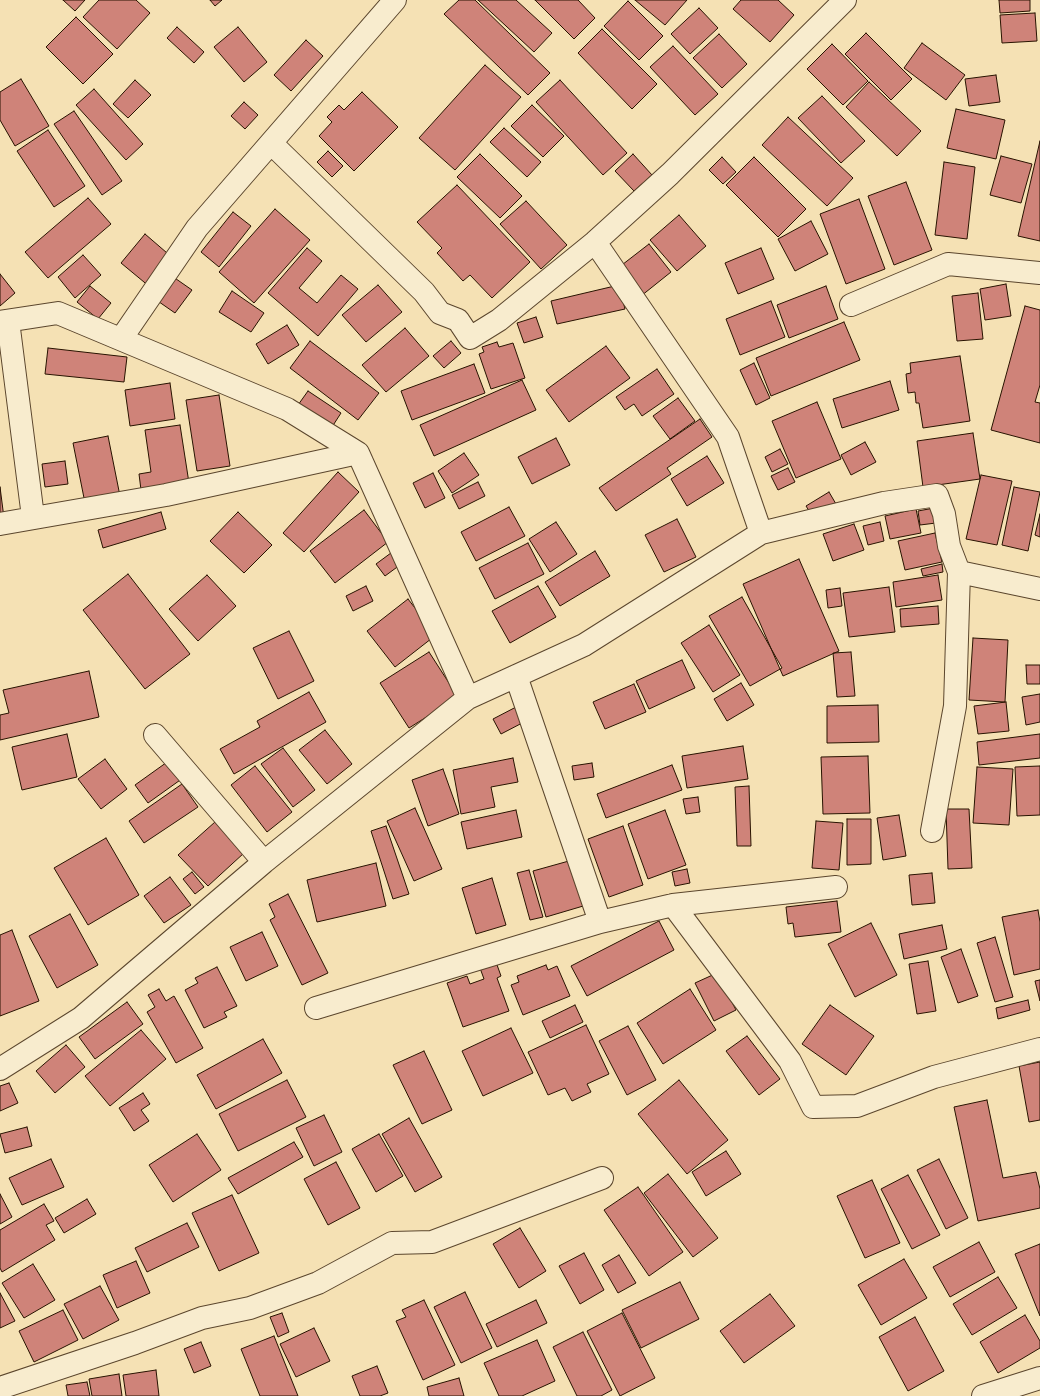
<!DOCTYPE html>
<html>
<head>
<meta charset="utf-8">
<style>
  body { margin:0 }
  canvas { display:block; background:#f5e1b4 }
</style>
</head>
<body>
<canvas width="1040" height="1396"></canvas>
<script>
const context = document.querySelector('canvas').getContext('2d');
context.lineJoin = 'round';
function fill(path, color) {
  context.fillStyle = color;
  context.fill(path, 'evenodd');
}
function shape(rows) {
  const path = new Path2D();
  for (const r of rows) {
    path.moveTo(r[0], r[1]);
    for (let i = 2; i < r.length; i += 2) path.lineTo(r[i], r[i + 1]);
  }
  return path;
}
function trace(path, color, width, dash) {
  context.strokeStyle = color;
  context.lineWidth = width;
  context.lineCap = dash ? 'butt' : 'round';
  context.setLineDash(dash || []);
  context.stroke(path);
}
const building = shape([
  [63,0,85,0,75,11,63,0],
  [99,0,136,0,150,13,117,49,83,17,99,0],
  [210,0,222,0,215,6,210,0],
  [459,0,475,0,550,73,528,95,444,14,459,0],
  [478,0,516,0,552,33,534,52,478,0],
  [535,0,578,0,595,18,574,39,535,0],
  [635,0,687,0,665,25,635,0],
  [741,0,778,0,794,15,770,42,733,9,741,0],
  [999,0,1030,0,1030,11,1000,13,999,0],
  [628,1,663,36,639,60,604,26,628,1],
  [699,8,718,28,690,54,671,34,699,8],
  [1035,13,1037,41,1002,43,1000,15,1035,13],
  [76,17,113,54,83,84,46,47,76,17],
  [177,27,204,52,194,63,167,38,177,27],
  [238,27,267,62,244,82,214,47,238,27],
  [602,29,657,84,632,109,578,53,602,29],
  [866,33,912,79,891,100,845,54,866,33],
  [719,34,747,64,722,88,693,58,719,34],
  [306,40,323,56,291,91,274,75,306,40],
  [922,43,965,75,946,100,904,68,922,43],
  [832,44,868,81,843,105,807,69,832,44],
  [673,46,718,94,695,115,650,67,673,46],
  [485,65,521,97,455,170,419,138,485,65],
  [996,75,1000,102,969,106,965,79,996,75],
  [21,79,49,126,15,146,0,120,0,92,21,79],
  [135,80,151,95,128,118,113,104,135,80],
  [560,80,627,153,603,175,536,102,560,80],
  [869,82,921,131,897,156,846,107,869,82],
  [94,89,143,144,126,160,76,105,94,89],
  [362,92,398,127,354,171,319,136,332,122,327,117,339,105,344,110,362,92],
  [822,96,865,141,841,163,798,118,822,96],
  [244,102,258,115,245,129,231,116,244,102],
  [532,105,564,136,543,157,511,126,532,105],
  [956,109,1005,120,996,159,947,148,956,109],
  [74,111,122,181,102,195,54,124,74,111],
  [788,117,853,178,827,206,762,145,788,117],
  [504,128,541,162,527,177,490,142,504,128],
  [48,130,85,186,54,207,17,151,48,130],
  [1040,141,1040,241,1018,236,1040,141],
  [328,151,343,166,332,177,317,162,328,151],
  [480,154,522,196,500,218,457,177,480,154],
  [633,154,652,175,634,191,615,171,633,154],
  [1001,156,1032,164,1021,203,990,195,1001,156],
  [722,157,736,172,723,184,709,170,722,157],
  [754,157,806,209,778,237,726,185,754,157],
  [944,162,975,167,967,239,935,235,944,162],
  [906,182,932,250,894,265,868,196,906,182],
  [457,185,530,262,492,298,470,275,463,281,437,253,442,248,417,222,457,185],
  [88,198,111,224,48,278,25,252,88,198],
  [859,199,885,269,846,284,820,214,859,199],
  [526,201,567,245,541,269,500,224,526,201],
  [275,209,310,240,254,303,219,272,275,209],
  [233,212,251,226,219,267,201,252,233,212],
  [679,215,706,246,677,271,650,240,679,215],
  [811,221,828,254,795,271,778,239,811,221],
  [145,234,174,259,150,287,121,263,145,234],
  [649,244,671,272,641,296,618,268,649,244],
  [307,248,322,261,299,288,317,303,341,275,358,289,318,336,268,293,307,248],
  [761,248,774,279,738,294,725,263,761,248],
  [83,255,101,275,75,298,58,277,83,255],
  [0,274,15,293,0,306,0,274],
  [169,274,192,290,175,313,152,297,169,274],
  [1006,284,1011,316,985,320,980,289,1006,284],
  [378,285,402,312,366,342,342,315,378,285],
  [619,285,625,309,557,324,551,301,619,285],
  [90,286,111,303,98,319,77,302,90,286],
  [826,286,838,319,789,338,777,305,826,286],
  [232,291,264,313,251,332,219,312,232,291],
  [978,293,983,339,957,341,952,296,978,293],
  [771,301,785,337,740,355,726,319,771,301],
  [1025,306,1040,310,1040,385,1035,402,1040,403,1040,443,991,430,1025,306],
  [536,317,543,337,524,343,517,323,536,317],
  [844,322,860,360,771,396,756,358,844,322],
  [287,325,299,345,268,364,256,344,287,325],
  [405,328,429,356,386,392,362,365,405,328],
  [310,341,379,393,358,420,290,368,310,341],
  [451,341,461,353,444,368,433,356,451,341],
  [497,342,499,347,513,343,525,378,491,389,479,354,484,352,482,347,497,342],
  [606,346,630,378,569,422,546,390,606,346],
  [48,348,127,357,124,382,45,374,48,348],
  [960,356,970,421,923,428,919,403,916,403,915,392,908,393,906,374,911,373,910,363,960,356],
  [754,363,770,398,756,405,740,370,754,363],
  [474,364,485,393,412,420,401,391,474,364],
  [657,369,674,394,642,416,634,404,625,410,616,397,657,369],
  [522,380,536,410,434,456,420,425,522,380],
  [890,381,899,410,842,428,833,399,890,381],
  [170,383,175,419,130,426,125,390,170,383],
  [308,391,341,413,332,427,298,405,308,391],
  [219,395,230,466,197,471,186,400,219,395],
  [678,398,695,421,670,439,653,416,678,398],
  [817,402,841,459,796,478,772,421,817,402],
  [700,419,712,437,667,468,671,474,616,511,599,488,700,419],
  [180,425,189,483,141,490,139,474,151,472,145,430,180,425],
  [973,433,980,479,923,487,917,441,973,433],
  [108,436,120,496,85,503,73,443,108,436],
  [556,438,570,465,532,484,518,457,556,438],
  [865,442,876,462,851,475,841,455,865,442],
  [780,449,788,464,772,472,765,457,780,449],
  [464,453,479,475,452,493,438,471,464,453],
  [707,456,724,483,687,506,671,479,707,456],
  [65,461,68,484,45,487,42,464,65,461],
  [788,468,795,482,778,490,771,476,788,468],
  [338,472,359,492,304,552,283,533,338,472],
  [433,473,445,498,425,508,413,483,433,473],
  [981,475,1012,481,997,545,966,539,981,475],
  [478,482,485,496,459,509,452,495,478,482],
  [0,487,4,518,0,518,0,487],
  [1014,487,1040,492,1028,551,1002,545,1014,487],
  [829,492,836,504,813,517,806,506,829,492],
  [509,507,525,536,476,561,461,532,509,507],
  [934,508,936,523,920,525,918,511,934,508],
  [916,509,921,533,890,539,885,516,916,509],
  [364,510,388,542,335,583,310,551,364,510],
  [161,512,166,529,103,548,98,530,161,512],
  [238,512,272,545,244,573,210,541,238,512],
  [1040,514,1040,537,1035,535,1040,514],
  [677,519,696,557,664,572,645,535,677,519],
  [556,522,577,554,550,572,529,539,556,522],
  [880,522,884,541,868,545,863,526,880,522],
  [854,524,864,550,833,561,823,534,854,524],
  [935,533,942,562,905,570,898,541,935,533],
  [528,543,544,574,495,599,479,568,528,543],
  [395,550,404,562,385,576,376,564,395,550],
  [595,551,610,576,560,606,545,582,595,551],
  [799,559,839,651,783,676,743,584,799,559],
  [942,564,943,572,923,576,921,569,942,564],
  [128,574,190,654,145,689,83,610,128,574],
  [207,575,236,606,198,641,169,609,207,575],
  [938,575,942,600,896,607,893,582,938,575],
  [366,586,373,601,353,611,346,596,366,586],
  [538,586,556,617,510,643,492,611,538,586],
  [889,587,895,632,849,637,843,593,889,587],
  [840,588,842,606,828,608,826,590,840,588],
  [742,597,782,668,750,686,709,616,742,597],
  [408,599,436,635,395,667,367,631,408,599],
  [938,606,939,624,901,627,900,609,938,606],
  [709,625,740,675,713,692,681,643,709,625],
  [289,631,314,681,278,699,253,648,289,631],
  [973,638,1008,640,1005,702,969,700,973,638],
  [429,652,458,697,409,728,380,683,429,652],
  [851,652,855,696,837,697,833,653,851,652],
  [682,660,695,688,649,709,636,681,682,660],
  [1026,665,1040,665,1040,684,1027,684,1026,665],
  [89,671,99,717,0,740,0,715,9,713,3,690,89,671],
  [741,683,754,705,727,721,714,699,741,683],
  [634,684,646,712,605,729,593,702,634,684],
  [309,692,326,722,234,774,220,749,260,727,257,721,309,692],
  [1040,694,1040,722,1026,725,1022,697,1040,694],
  [1006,702,1009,731,978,734,974,706,1006,702],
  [878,705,879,742,827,743,827,706,878,705],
  [518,706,526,721,501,734,493,719,518,706],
  [325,730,352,764,327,784,299,750,325,730],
  [67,734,77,777,22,790,12,747,67,734],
  [1040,734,1040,758,979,765,977,742,1040,734],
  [743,746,748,779,687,788,682,756,743,746],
  [283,748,315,790,293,807,261,764,283,748],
  [868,756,870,813,823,814,821,757,868,756],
  [513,758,518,782,491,787,495,807,461,814,453,770,513,758],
  [105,759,127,789,101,809,78,779,105,759],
  [170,760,183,778,148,803,135,785,170,760],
  [592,763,594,777,574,780,572,766,592,763],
  [672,765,682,790,606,818,597,794,672,765],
  [255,766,292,812,267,832,231,785,255,766],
  [1040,766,1040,815,1017,816,1015,767,1040,766],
  [977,767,1013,769,1009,825,973,823,977,767],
  [443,769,459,814,428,826,412,780,443,769],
  [182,784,198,807,144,843,129,821,182,784],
  [749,786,751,846,737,846,735,787,749,786],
  [698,797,700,812,686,814,683,799,698,797],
  [415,808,442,869,414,881,387,821,415,808],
  [946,809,969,809,972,868,948,869,946,809],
  [516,810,522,837,467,849,461,822,516,810],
  [665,810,686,865,648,879,628,824,665,810],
  [899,815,906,856,883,860,877,818,899,815],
  [847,819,871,819,871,864,847,865,847,819],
  [816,821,843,823,839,870,812,868,816,821],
  [215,822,244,853,208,886,178,855,215,822],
  [386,826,409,894,393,899,371,831,386,826],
  [623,826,643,885,609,897,588,839,623,826],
  [106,838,139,895,88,925,54,868,106,838],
  [576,859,590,904,546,917,533,871,576,859],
  [376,863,386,906,317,922,307,880,376,863],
  [687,869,690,883,675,886,672,872,687,869],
  [529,870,543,917,530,920,517,873,529,870],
  [192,872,204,887,195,894,183,879,192,872],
  [932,873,935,903,912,905,909,875,932,873],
  [170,877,191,905,164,923,144,896,170,877],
  [492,878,506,925,476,934,462,888,492,878],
  [288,894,328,973,302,985,270,920,275,917,269,904,288,894],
  [837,901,841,932,795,937,793,923,788,924,786,907,837,901],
  [1038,910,1040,922,1040,969,1014,975,1002,917,1038,910],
  [70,914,98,965,57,988,29,936,70,914],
  [659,921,674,950,587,996,571,966,659,921],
  [871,923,897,975,855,997,828,944,871,923],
  [942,925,947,949,904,959,899,934,942,925],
  [12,930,39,1001,0,1016,0,935,12,930],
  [262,932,278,966,246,981,230,947,262,932],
  [995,937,1013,997,995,1002,977,943,995,937],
  [961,949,978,996,958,1003,941,957,961,949],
  [928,961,936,1011,917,1014,909,964,928,961],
  [496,962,501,976,497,978,509,1011,463,1027,447,983,467,976,470,984,484,979,480,968,496,962],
  [546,965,548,970,557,966,570,996,523,1015,511,985,519,982,517,976,546,965],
  [217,967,237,1006,224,1012,227,1017,204,1028,185,990,198,983,195,978,217,967],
  [717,973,736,1010,714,1021,695,983,717,973],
  [1040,980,1040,1001,1035,981,1040,980],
  [159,989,166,1001,174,996,203,1048,176,1063,147,1012,155,1007,148,995,159,989],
  [690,989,716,1030,663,1064,637,1023,690,989],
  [1028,1000,1030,1010,998,1019,996,1008,1028,1000],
  [127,1002,143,1024,95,1059,79,1037,127,1002],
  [575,1005,583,1022,550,1038,542,1021,575,1005],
  [830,1005,874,1036,846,1075,802,1044,830,1005],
  [586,1025,609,1074,587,1084,591,1092,572,1101,565,1088,548,1095,528,1052,586,1025],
  [628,1026,656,1080,627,1095,599,1041,628,1026],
  [511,1028,533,1073,483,1096,462,1051,511,1028],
  [141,1030,166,1059,110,1106,85,1076,141,1030],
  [747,1036,780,1079,759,1095,726,1051,747,1036],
  [263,1039,282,1073,216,1109,197,1075,263,1039],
  [66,1045,85,1067,55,1093,36,1071,66,1045],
  [424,1051,452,1110,422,1124,393,1065,424,1051],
  [1040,1062,1040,1120,1029,1122,1019,1066,1040,1062],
  [287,1080,306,1117,238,1151,219,1114,287,1080],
  [679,1080,728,1140,687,1174,638,1114,679,1080],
  [9,1083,18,1103,0,1111,0,1086,9,1083],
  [143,1093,150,1104,141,1110,149,1121,134,1131,119,1108,143,1093],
  [987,1100,1003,1178,1036,1172,1040,1189,1040,1208,978,1221,954,1107,987,1100],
  [324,1115,342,1152,314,1166,296,1128,324,1115],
  [409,1118,442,1177,415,1192,382,1134,409,1118],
  [27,1127,32,1146,5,1153,0,1134,27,1127],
  [197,1134,221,1170,173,1202,149,1165,197,1134],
  [379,1134,403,1176,376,1192,352,1149,379,1134],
  [294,1142,303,1157,238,1194,228,1178,294,1142],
  [726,1151,741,1174,706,1196,692,1172,726,1151],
  [51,1159,64,1187,22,1205,9,1178,51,1159],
  [939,1159,968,1218,946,1229,917,1170,939,1159],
  [336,1162,360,1208,328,1225,304,1179,336,1162],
  [668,1174,718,1238,693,1257,644,1193,668,1174],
  [908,1175,940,1235,912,1249,881,1189,908,1175],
  [872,1180,900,1243,865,1258,837,1196,872,1180],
  [638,1187,683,1252,649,1276,604,1210,638,1187],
  [0,1194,12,1217,0,1224,0,1194],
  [232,1195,259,1253,219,1271,192,1213,232,1195],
  [87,1199,96,1214,64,1233,55,1218,87,1199],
  [44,1204,54,1221,46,1225,55,1240,2,1272,0,1268,0,1230,44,1204],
  [187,1223,199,1247,147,1272,135,1248,187,1223],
  [520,1228,546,1271,519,1288,493,1244,520,1228],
  [979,1242,995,1272,950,1297,933,1267,979,1242],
  [1040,1244,1040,1316,1015,1254,1040,1244],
  [584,1253,604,1290,580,1304,559,1266,584,1253],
  [619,1255,636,1283,618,1293,602,1265,619,1255],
  [904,1259,927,1298,881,1325,858,1285,904,1259],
  [136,1261,150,1293,117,1308,103,1275,136,1261],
  [33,1264,55,1300,24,1318,2,1283,33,1264],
  [998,1277,1017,1308,972,1335,953,1304,998,1277],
  [680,1282,699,1319,641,1348,622,1310,680,1282],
  [100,1286,119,1320,83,1339,64,1304,100,1286],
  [465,1292,492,1348,461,1363,434,1307,465,1292],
  [0,1293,15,1321,0,1328,0,1293],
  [770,1294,795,1326,744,1363,720,1331,770,1294],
  [424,1300,455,1365,423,1380,396,1321,406,1317,402,1310,424,1300],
  [536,1300,547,1323,497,1347,486,1324,536,1300],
  [63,1310,78,1340,34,1362,19,1331,63,1310],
  [282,1313,289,1332,278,1337,270,1317,282,1313],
  [622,1313,655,1378,620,1396,587,1331,622,1313],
  [1025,1315,1040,1341,1040,1348,998,1373,980,1342,1025,1315],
  [915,1317,944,1371,908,1391,879,1337,915,1317],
  [314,1328,330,1361,296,1377,280,1344,314,1328],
  [583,1332,612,1390,601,1396,577,1396,553,1347,583,1332],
  [274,1336,298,1396,260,1396,241,1349,274,1336],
  [537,1340,555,1381,522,1396,499,1396,484,1363,537,1340],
  [201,1342,211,1366,194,1373,184,1349,201,1342],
  [377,1366,388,1393,380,1396,360,1396,352,1376,377,1366],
  [156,1370,159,1396,126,1396,123,1375,156,1370],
  [119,1374,122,1396,92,1396,89,1379,119,1374],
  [459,1378,464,1396,429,1396,427,1387,459,1378],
  [87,1382,90,1396,68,1396,66,1385,87,1382]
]);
fill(building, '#cf8379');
trace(building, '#281300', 1);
const minor = shape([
  [271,143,424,292,440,313,458,320,470,338,499,320,595,242,670,174,845,0],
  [595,242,728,437,761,533],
  [851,305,948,264,1040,273],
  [8,321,33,517],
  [0,322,58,313,287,409,358,453,468,698],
  [121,339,197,228,395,0],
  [0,524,166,495,358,453],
  [959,572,1040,589],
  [516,676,600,922],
  [155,735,264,862],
  [673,905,790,1061,813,1107,857,1106,934,1077,1040,1049],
  [316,1008,600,922,673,905,836,887],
  [0,1069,81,1018,264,862,468,698,584,645,761,533,884,503,937,495,944,514,949,546,959,572,955,706,932,831],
  [0,1388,135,1343,202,1318,250,1308,318,1283,392,1243,432,1242,602,1178],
  [983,1396,1040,1378]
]);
trace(minor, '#5b462d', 24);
trace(minor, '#f8ecce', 22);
</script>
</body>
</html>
